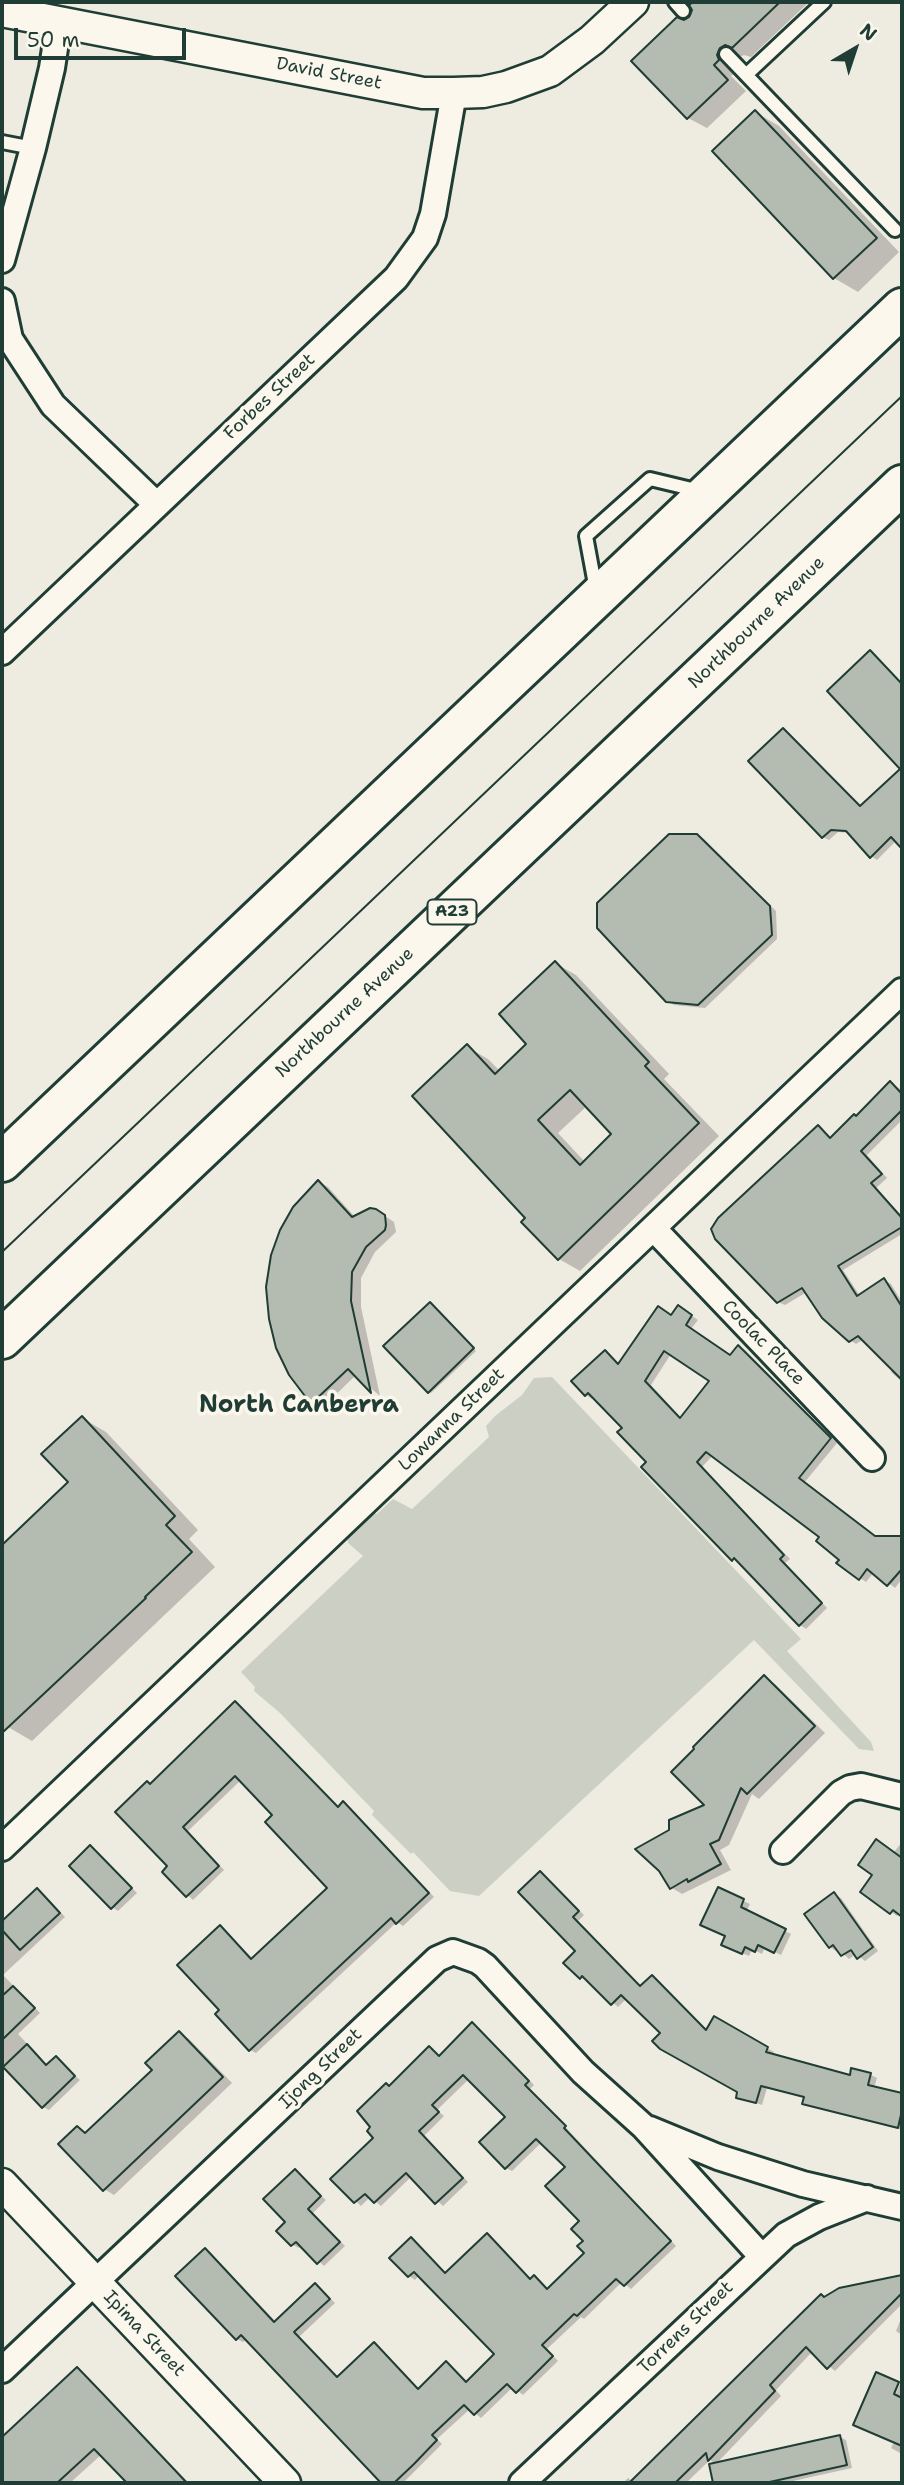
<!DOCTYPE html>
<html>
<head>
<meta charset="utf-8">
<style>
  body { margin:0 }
  #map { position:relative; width:904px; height:2485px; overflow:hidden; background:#eeece1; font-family:"Shantell Sans",sans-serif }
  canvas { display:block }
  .frame { position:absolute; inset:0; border:4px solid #1f3d34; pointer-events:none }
  .north { position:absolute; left:820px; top:14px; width:70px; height:70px; -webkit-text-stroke:5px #fbf7ec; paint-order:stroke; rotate:39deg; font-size:19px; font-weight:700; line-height:28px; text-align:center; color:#1f3d34 }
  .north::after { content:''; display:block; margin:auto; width:24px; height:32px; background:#1f3d34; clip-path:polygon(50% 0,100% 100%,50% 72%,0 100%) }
  .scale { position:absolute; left:14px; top:28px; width:172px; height:32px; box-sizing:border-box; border:4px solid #1f3d34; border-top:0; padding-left:9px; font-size:21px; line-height:24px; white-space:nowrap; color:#1f3d34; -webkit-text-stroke:5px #fbf7ec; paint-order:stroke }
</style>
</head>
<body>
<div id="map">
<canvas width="904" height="2485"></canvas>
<div class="frame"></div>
<div class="north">N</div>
<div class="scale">50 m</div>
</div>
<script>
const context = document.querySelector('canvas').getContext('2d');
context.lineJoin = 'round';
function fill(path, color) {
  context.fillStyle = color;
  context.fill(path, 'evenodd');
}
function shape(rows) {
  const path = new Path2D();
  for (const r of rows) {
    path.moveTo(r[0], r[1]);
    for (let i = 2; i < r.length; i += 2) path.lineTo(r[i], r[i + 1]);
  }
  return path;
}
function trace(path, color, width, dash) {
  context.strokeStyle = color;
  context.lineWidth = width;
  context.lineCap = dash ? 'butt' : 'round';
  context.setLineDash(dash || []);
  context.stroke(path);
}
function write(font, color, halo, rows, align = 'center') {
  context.font = font + ' "Shantell Sans",sans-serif';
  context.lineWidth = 7;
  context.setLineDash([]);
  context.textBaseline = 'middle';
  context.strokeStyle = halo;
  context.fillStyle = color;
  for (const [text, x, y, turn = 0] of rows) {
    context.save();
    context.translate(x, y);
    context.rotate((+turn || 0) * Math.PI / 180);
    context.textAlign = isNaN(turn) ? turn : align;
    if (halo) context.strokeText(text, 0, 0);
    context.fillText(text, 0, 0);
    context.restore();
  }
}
fill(shape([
  [552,1377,801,1639,787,1651,871,1742,874,1751,859,1749,754,1640,479,1896,450,1891,413,1852,411,1854,372,1815,374,1811,280,1713,254,1691,255,1687,241,1672,363,1556,348,1543,347,1525,365,1512,377,1514,393,1499,412,1509,489,1437,486,1426,495,1416,522,1395,534,1378]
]), '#cbcfc4');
fill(shape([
  [695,2,809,2,751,57,744,55,738,58,737,71,731,76,746,91,707,128,688,118,684,22,691,18,693,10,691,5],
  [755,112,779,126,899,252,858,292,834,278],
  [870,652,902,683,902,842,897,840,877,860,871,856,851,833,838,832,829,840,823,837,784,730,790,734,862,807,902,769,829,691],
  [697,835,704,839,776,911,777,939,705,1008,674,1005,667,1001],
  [555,963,576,975,669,1074,664,1079,719,1136,580,1271,559,1259,528,1218,467,1047,488,1059,500,1071,529,1044],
  [587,1106,614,1134,585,1162,558,1133],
  [890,1083,902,1090,902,1120,867,1155,887,1178,876,1188,902,1216,902,1234,843,1270,860,1296,884,1280,891,1284,902,1302,902,1382,891,1372,894,1369,864,1339,856,1344,850,1340,807,1292,785,1305,778,1302,818,1127,832,1138,857,1118],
  [319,1182,328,1187,355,1217,380,1213,394,1222,396,1232,375,1252,361,1278,361,1307,380,1396,356,1375,322,1408,312,1402],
  [433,1305,476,1351,431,1393,429,1391],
  [685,1311,698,1320,691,1329,731,1356,738,1347,745,1350,837,1443,804,1483,876,1538,902,1537,902,1579,895,1588,874,1572,866,1582,860,1578,822,1536,713,1455,702,1467,790,1559,785,1563,827,1608,806,1629,800,1625,644,1467,648,1462,624,1428,594,1397,592,1399,586,1395,574,1382,605,1352,620,1365,672,1317],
  [671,1354,712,1381,682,1419,651,1385],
  [82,1418,106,1432,198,1530,189,1539,215,1567,32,1741,8,1727,2,1720,2,1547,71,1482],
  [764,1678,775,1684,825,1733,759,1799,752,1794,729,1845,720,1850,731,1870,682,1894,672,1888,660,1870,670,1831,707,1805],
  [235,1703,241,1706,339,1808,343,1804,350,1807,434,1897,403,1926,397,1922,256,2053,250,2050,222,2010,220,1928,226,1931,253,1959,329,1888,274,1815,241,1780,188,1831,224,1870,193,1900,164,1872,170,1866,151,1786],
  [902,1842,902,1915,899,1913,897,1916,862,1892],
  [90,1847,137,1893,118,1911,112,1907],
  [540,1873,584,1915,578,1921,642,1987,652,1977,708,2031,715,2019,774,2052,771,2055,851,2077,853,2071,871,2075,877,2078,874,2088,902,2095,902,2130,810,2106,804,2103,806,2098,767,2088,762,2105,738,2097,739,2091,662,2032,627,1998,618,2007,588,1980,581,1978,578,1951],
  [719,1889,750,1904,746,1912,791,1934,781,1955,765,1947,762,1954,752,1949,749,1956,729,1947],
  [38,1890,44,1894,65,1917,3,1975,40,2013,18,2034,48,2066,56,2058,80,2080,49,2110,43,2107,2,2063,2,1925],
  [834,1894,841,1898,878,1951,865,1961,856,1954,849,1959,838,1949,836,1951,830,1947],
  [473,2024,479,2028,534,2085,530,2089,676,2246,631,2289,622,2282,584,2319,581,2317,547,2349,558,2361,523,2395,513,2387,481,2418,470,2409,437,2439,442,2444,403,2483,385,2483,366,2467,247,2339,243,2342,237,2339,205,2250,211,2253,276,2322,315,2285,321,2289,335,2303,299,2337,338,2378,374,2344,380,2348,420,2390,447,2363,468,2382,497,2354,419,2275,415,2280,409,2276,411,2240,446,2274,487,2235,493,2239,532,2280,534,2277,541,2281,549,2290,586,2253,582,2221,567,2167,542,2142,512,2171,506,2168,508,2117,469,2079,437,2110,444,2116,424,2136,468,2182,443,2206,412,2176,381,2206,370,2197,361,2206,333,2179,375,2138,390,2087,430,2048,440,2057],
  [180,2033,189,2039,232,2083,114,2195,104,2189,78,2128,88,2134,155,2070],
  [295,2171,326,2200,313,2213,345,2246,324,2266,302,2245,299,2248,293,2245,279,2231,288,2222],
  [902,2277,902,2304,835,2371,812,2352,776,2390,781,2396,716,2464,710,2460,686,2483,623,2483,628,2478,633,2482,825,2298,840,2289],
  [902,2316,902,2335,896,2331],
  [77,2369,85,2374,189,2483,129,2483,102,2454,70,2483,2,2483,2,2442],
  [900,2384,902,2386,899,2399,902,2400,902,2454,891,2448,894,2442,892,2403],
  [840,2437,846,2440,852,2468,784,2483,715,2483,711,2466]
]), '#0003');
const building = shape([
  [693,2,780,2,732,48,725,45,720,48,717,55,719,60,714,65,728,80,687,119,631,61,677,17,684,20,689,17,692,10,689,5,693,2],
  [755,110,877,238,833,279,712,151,755,110],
  [870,650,902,684,902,849,891,837,870,858,846,831,831,830,822,838,748,761,783,728,860,806,900,769,827,691,870,650],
  [669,834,697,834,770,906,772,935,698,1005,666,1002,597,928,597,903,669,834],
  [555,961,649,1062,645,1066,699,1123,558,1260,521,1222,525,1218,412,1096,467,1044,495,1074,526,1044,499,1014,555,961],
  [570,1090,611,1134,580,1165,538,1120,570,1090],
  [890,1081,902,1094,902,1110,861,1151,882,1174,871,1183,902,1218,902,1227,838,1266,857,1296,884,1278,902,1307,902,1380,858,1336,849,1342,822,1318,802,1288,777,1303,715,1239,711,1229,718,1218,818,1125,830,1138,854,1114,856,1116,890,1081],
  [318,1180,352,1217,370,1208,376,1209,385,1215,386,1225,385,1230,366,1247,352,1272,351,1301,371,1393,348,1369,311,1404,289,1375,276,1348,269,1319,266,1287,271,1255,280,1230,293,1207,318,1180],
  [430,1302,474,1348,428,1393,383,1346,430,1302],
  [678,1305,692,1315,686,1325,730,1355,738,1345,831,1438,799,1478,875,1536,902,1536,902,1569,887,1586,867,1569,859,1580,836,1563,839,1560,816,1541,819,1537,706,1452,697,1462,784,1555,780,1559,822,1603,799,1626,734,1558,732,1561,641,1467,646,1462,617,1432,622,1428,588,1393,585,1396,571,1381,605,1350,618,1364,658,1306,671,1315,678,1305],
  [664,1351,709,1381,680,1418,645,1381,664,1351],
  [82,1416,175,1516,166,1525,192,1552,145,1597,146,1598,2,1733,2,1545,68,1482,41,1454,82,1416],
  [764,1675,815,1726,747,1794,741,1788,719,1840,710,1844,721,1864,688,1882,687,1879,670,1889,659,1871,635,1849,669,1830,669,1820,704,1805,671,1772,694,1749,693,1747,764,1675],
  [235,1701,338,1807,343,1801,429,1893,396,1924,391,1918,249,2051,215,2014,219,2010,177,1965,220,1925,251,1959,327,1888,265,1822,272,1815,235,1776,183,1827,219,1866,186,1897,162,1872,167,1866,115,1812,147,1781,150,1784,235,1701],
  [876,1839,902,1858,902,1917,893,1910,890,1914,860,1892,872,1875,858,1865,876,1839],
  [90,1845,132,1888,111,1909,69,1866,90,1845],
  [540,1871,579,1911,573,1917,640,1986,652,1975,706,2030,714,2016,768,2047,766,2052,850,2075,851,2068,871,2073,868,2085,902,2093,902,2110,898,2128,802,2104,804,2097,761,2086,756,2103,736,2098,737,2092,660,2049,652,2041,660,2033,621,1995,611,2005,582,1976,580,1979,563,1963,575,1951,518,1892,540,1871],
  [718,1887,744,1899,741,1907,786,1929,774,1953,758,1945,755,1952,745,1947,742,1954,721,1945,725,1936,700,1925,718,1887],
  [37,1888,60,1913,20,1950,2,1930,2,1921,37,1888],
  [834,1892,873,1947,857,1959,851,1950,841,1956,833,1945,829,1948,804,1914,834,1892],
  [13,1986,35,2008,2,2040,2,1996,13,1986],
  [472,2022,529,2081,525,2085,566,2126,564,2128,671,2241,624,2286,616,2279,577,2316,574,2314,542,2345,553,2356,516,2393,507,2384,474,2415,464,2405,432,2435,437,2440,414,2464,394,2483,381,2483,241,2335,236,2340,175,2276,205,2248,274,2322,315,2283,330,2299,294,2332,337,2377,374,2342,418,2389,446,2361,466,2382,494,2354,414,2272,408,2277,389,2258,411,2237,445,2273,487,2233,530,2279,534,2275,547,2289,584,2253,577,2246,583,2241,571,2229,579,2221,545,2186,565,2167,536,2139,505,2169,479,2142,505,2117,463,2075,432,2105,439,2112,419,2131,463,2178,435,2204,406,2173,374,2203,365,2194,354,2203,330,2179,373,2138,367,2131,370,2127,357,2111,386,2083,389,2086,429,2046,439,2056,472,2022],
  [179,2031,223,2077,103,2191,58,2144,77,2126,85,2133,152,2070,145,2063,179,2031],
  [27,2044,46,2065,56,2056,75,2076,42,2108,3,2067,27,2044],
  [295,2169,321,2196,308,2209,340,2242,317,2264,296,2242,291,2246,276,2231,285,2222,263,2199,295,2169],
  [902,2275,902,2293,827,2369,806,2347,770,2385,775,2391,708,2461,706,2453,675,2483,629,2483,821,2294,824,2297,839,2288,902,2275],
  [77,2367,103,2394,187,2483,127,2483,94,2449,57,2483,2,2483,2,2437,77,2367],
  [876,2372,899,2382,894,2394,902,2398,902,2446,853,2425,876,2372],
  [840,2435,847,2465,765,2483,713,2483,709,2464,840,2435]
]);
fill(building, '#b4bbb0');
trace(building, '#1f3d34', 2);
const service = shape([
  [675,2,683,11],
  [726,54,895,230],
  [746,75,824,2],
  [2,142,33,148],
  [596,590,586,536,650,479,700,491]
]);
const minor = shape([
  [2,260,33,148,52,68,59,22],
  [2,301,10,339,53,405,157,505],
  [2,652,396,278,425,238,433,214,454,93],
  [653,1228,872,1458],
  [2,1848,902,991],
  [783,1851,841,1793,850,1788,861,1786,902,1796],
  [650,2129,718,2157,803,2184,902,2207],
  [2,2370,437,1959,453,1952,478,1961,485,1966,583,2072,643,2126,762,2257],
  [522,2483,786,2235,819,2217,867,2198]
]);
const tertiary = shape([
  [2,11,423,93,454,93,483,92,506,87,550,71,592,40,633,2],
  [2,2184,285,2483]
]);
const trunk = shape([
  [2,1162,902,308],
  [2,1339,902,485]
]);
trace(service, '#1f3d34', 18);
trace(minor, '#1f3d34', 30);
trace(tertiary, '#1f3d34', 35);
trace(trunk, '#1f3d34', 44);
trace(service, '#fbf7ec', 12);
trace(minor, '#fbf7ec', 24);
trace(tertiary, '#fbf7ec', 30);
trace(trunk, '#fbf7ec', 38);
trace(shape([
  [2,1252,902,396]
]), '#1f3d34', 2);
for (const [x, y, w] of [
  [452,912,49]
]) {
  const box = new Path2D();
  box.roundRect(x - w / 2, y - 12.5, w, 25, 5);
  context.fillStyle = '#fbf7ec';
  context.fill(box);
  trace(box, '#1f3d34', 2);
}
write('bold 16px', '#1f3d34', null, [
  ["A23",452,912]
]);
write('18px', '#1f3d34', '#fbf7ec', [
  ["David Street",329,74,11],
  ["Forbes Street",270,397,-43],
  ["Northbourne Avenue",757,623,-44],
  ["Northbourne Avenue",345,1013,-43],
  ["Coolac Place",763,1343,46],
  ["Lowanna Street",452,1420,-44],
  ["Ijong Street",321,2069,-44],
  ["Torrens Street",686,2328,-44],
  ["Ipima Street",144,2334,47]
]);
write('bold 24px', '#1f3d34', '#fbf7ec', [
  ["North Canberra",299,1406]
]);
</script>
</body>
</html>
